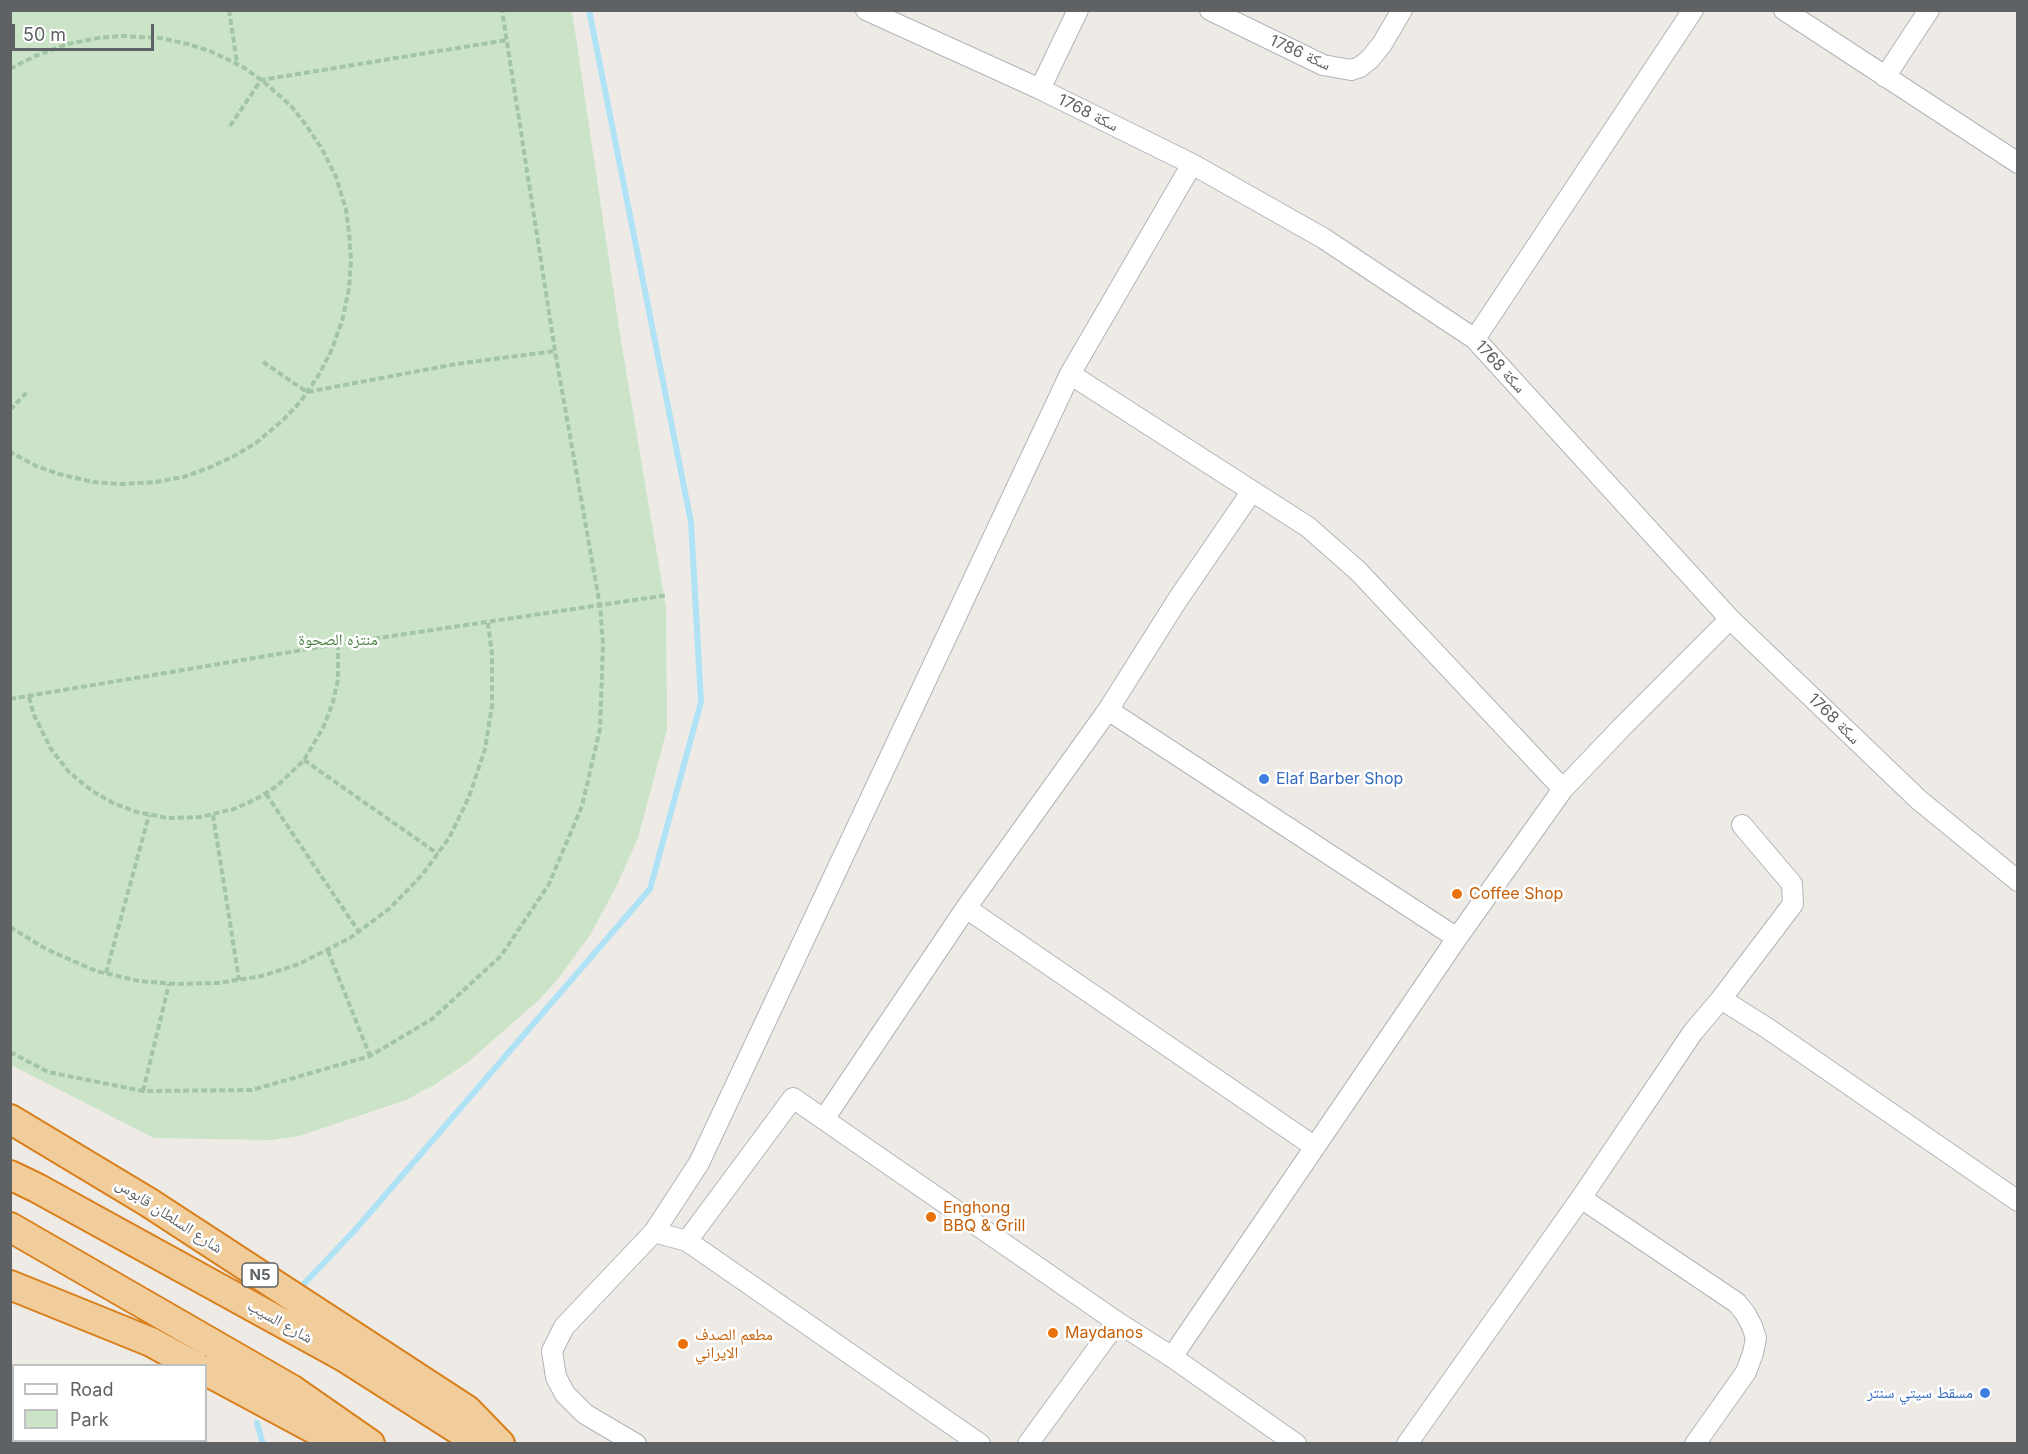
<!DOCTYPE html>
<html>
<head>
<meta charset="utf-8">
<style>
  body { margin:0 }
  #map { position:relative; width:2028px; height:1454px; overflow:hidden; background:#eeebe7; font-family:Inter,sans-serif }
  canvas { display:block }
  .frame { position:absolute; inset:0; border:12px solid #5e6265; pointer-events:none }
  .legend { position:absolute; left:12px; top:1364px; width:195px; height:78px; box-sizing:border-box; background:#fff; border:2px solid #bfc0c1; margin:0; padding:8px 10px; list-style:none; font-size:18px; color:#5e6265 }
  .legend li { display:flex; align-items:center; gap:12px; height:30px }
  .legend b { width:30px; border:2px solid #bfc0c1 }
  .scale { position:absolute; left:12px; top:24px; width:142px; height:27px; box-sizing:border-box; border:3px solid #5e6265; border-top:0; padding-left:8px; font-size:18px; line-height:21px; white-space:nowrap; color:#5e6265; -webkit-text-stroke:4px #fff; paint-order:stroke }
</style>
</head>
<body>
<div id="map">
<canvas width="2028" height="1454"></canvas>
<div class="frame"></div>
<ul class="legend">
<li><b style="height:8px;background:#fff"></b>Road</li>
<li><b style="height:16px;background:#cbe3c6"></b>Park</li>
</ul>
<div class="scale">50 m</div>
</div>
<script>
const context = document.querySelector('canvas').getContext('2d');
context.lineJoin = 'round';
function fill(path, color) {
  context.fillStyle = color;
  context.fill(path, 'evenodd');
}
function shape(rows) {
  const path = new Path2D();
  for (const r of rows) {
    path.moveTo(r[0], r[1]);
    for (let i = 2; i < r.length; i += 2) path.lineTo(r[i], r[i + 1]);
  }
  return path;
}
function trace(path, color, width, dash) {
  context.strokeStyle = color;
  context.lineWidth = width;
  context.lineCap = dash ? 'butt' : 'round';
  context.setLineDash(dash || []);
  context.stroke(path);
}
function write(font, color, halo, rows, align = 'center') {
  context.font = font + ' Inter,"Noto Naskh Arabic",sans-serif';
  context.lineWidth = 5;
  context.setLineDash([]);
  context.textBaseline = 'middle';
  context.strokeStyle = halo;
  context.fillStyle = color;
  for (const [text, x, y, turn = 0] of rows) {
    context.save();
    context.translate(x, y);
    context.rotate((+turn || 0) * Math.PI / 180);
    context.textAlign = isNaN(turn) ? turn : align;
    if (halo) context.strokeText(text, 0, 0);
    context.fillText(text, 0, 0);
    context.restore();
  }
}
fill(shape([
  [10,11,572,11,621,341,666,608,667,729,638,838,617,885,590,935,561,975,540,999,468,1062,434,1085,406,1100,299,1136,271,1140,154,1138,11,1065]
]), '#cbe3c6');
trace(shape([
  [301,1287,355,1230,650,889,701,702,691,522,589,10],
  [257,1423,263,1444]
]), '#b0e2f5', 6);
const minor = shape([
  [866,10,1040,89,1192,164,1323,238,1475,339,1730,619,1919,800,2018,881],
  [1210,10,1323,65,1351,70,1360,67,1370,59,1382,44,1402,10],
  [1784,10,2018,163],
  [1885,77,1929,10],
  [1040,89,1078,10],
  [1475,339,1693,10],
  [1070,374,1308,527,1358,571,1563,789],
  [1108,710,1457,938],
  [966,908,1315,1147],
  [1721,999,1793,904,1792,884,1742,825],
  [824,1119,966,908,1108,710,1178,599,1252,491],
  [1581,1198,1737,1303,1745,1313,1752,1326,1756,1338,1753,1353,1746,1372,1695,1444],
  [654,1232,687,1241,980,1444],
  [687,1241,793,1098,1117,1322,1172,1357,1296,1444],
  [1172,1357,1457,938,1563,789,1622,727,1730,619],
  [636,1444,585,1414,565,1394,556,1377,552,1351,564,1327,654,1232,699,1163,1070,374,1192,164],
  [1028,1444,1117,1322],
  [1407,1444,1581,1198,1693,1032,1721,999,1767,1028,2018,1201]
]);
const highway = shape([
  [10,1119,148,1202,467,1410,500,1444],
  [10,1175,37,1188,344,1357,481,1444],
  [10,1227,291,1389,370,1444],
  [10,1285,151,1342,195,1366],
  [206,1371,342,1444]
]);
trace(minor, '#b1b4b7', 22);
trace(highway, '#d9801c', 32);
trace(shape([
  [229,10,237,63],
  [10,69,35,56,68,44,98,38,122,36,160,38,188,44,210,51,243,67,264,82,291,106,306,125,322,149,336,177,346,210,349,232,351,261,349,289,342,321,332,349,320,373,301,401,283,420,256,443,234,456,211,467,183,477,156,482,120,484,93,482,59,474,36,466,10,452],
  [230,126,261,80,507,40],
  [263,362,307,392,456,364,555,351],
  [10,410,27,392],
  [29,697,34,715,51,749,69,772,92,791,115,804,137,812,168,818,200,817,234,809,256,799,277,786,304,760,323,728,333,702,338,679,338,644],
  [10,699,338,644,668,595],
  [304,760,438,854],
  [266,794,359,932],
  [213,815,239,980],
  [10,927,46,949,96,971,139,981,175,984,218,983,262,976,299,964,350,938,389,909,422,875,449,838,469,797,485,749,492,706,492,654,488,623],
  [328,951,370,1056],
  [106,973,149,815],
  [10,1052,48,1072,143,1091,252,1090,370,1056,432,1019,501,956,549,884,582,806,600,729,603,644,600,606,555,351,502,10],
  [143,1091,169,984]
]), '#a2c5a6', 4, [6, 3]);
trace(minor, '#fff', 20);
trace(highway, '#f0cd9b', 28);
for (const [x, y, r, color] of [
  [1264,779,6,"#3f7fe0"],
  [1457,894,6,"#e8710a"],
  [931,1217,6,"#e8710a"],
  [1053,1333,6,"#e8710a"],
  [683,1344,6,"#e8710a"],
  [1985,1393,6,"#3f7fe0"]
]) {
  const dot = new Path2D();
  dot.arc(x, y, r, 0, 2 * Math.PI);
  context.fillStyle = color;
  context.fill(dot);
  trace(dot, '#fff', 2);
}
for (const [x, y, w] of [
  [260,1275,36]
]) {
  const box = new Path2D();
  box.roundRect(x - w / 2, y - 12, w, 24, 4.5);
  context.fillStyle = '#fff';
  context.fill(box);
  trace(box, '#5e6265', 1.5);
}
write('bold 15px', '#5e6265', null, [
  ["N5",260,1275]
]);
write('16px', '#5e6265', '#fff', [
  ["سكة 1786",1300,53,24],
  ["سكة 1768",1088,113,26],
  ["سكة 1768",1500,367,47],
  ["سكة 1768",1834,719,44],
  ["شارع السلطان قابوس",169,1216,33],
  ["شارع السيب",280,1322,29]
]);
write('16px', '#488140', '#fff', [
  ["منتزه الصحوة",338,640]
]);
write('16px', '#366cbe', '#fff', [
  ["Elaf Barber Shop",1276,779],
  ["مسقط سيتي سنتر",1973,1393,"right"]
], 'left');
write('16px', '#c56008', '#fff', [
  ["Coffee Shop",1469,894],
  ["Enghong",943,1208],
  ["BBQ & Grill",943,1226],
  ["Maydanos",1065,1333],
  ["مطعم الصدف",695,1335],
  ["الايراني",695,1353]
], 'left');
</script>
</body>
</html>
